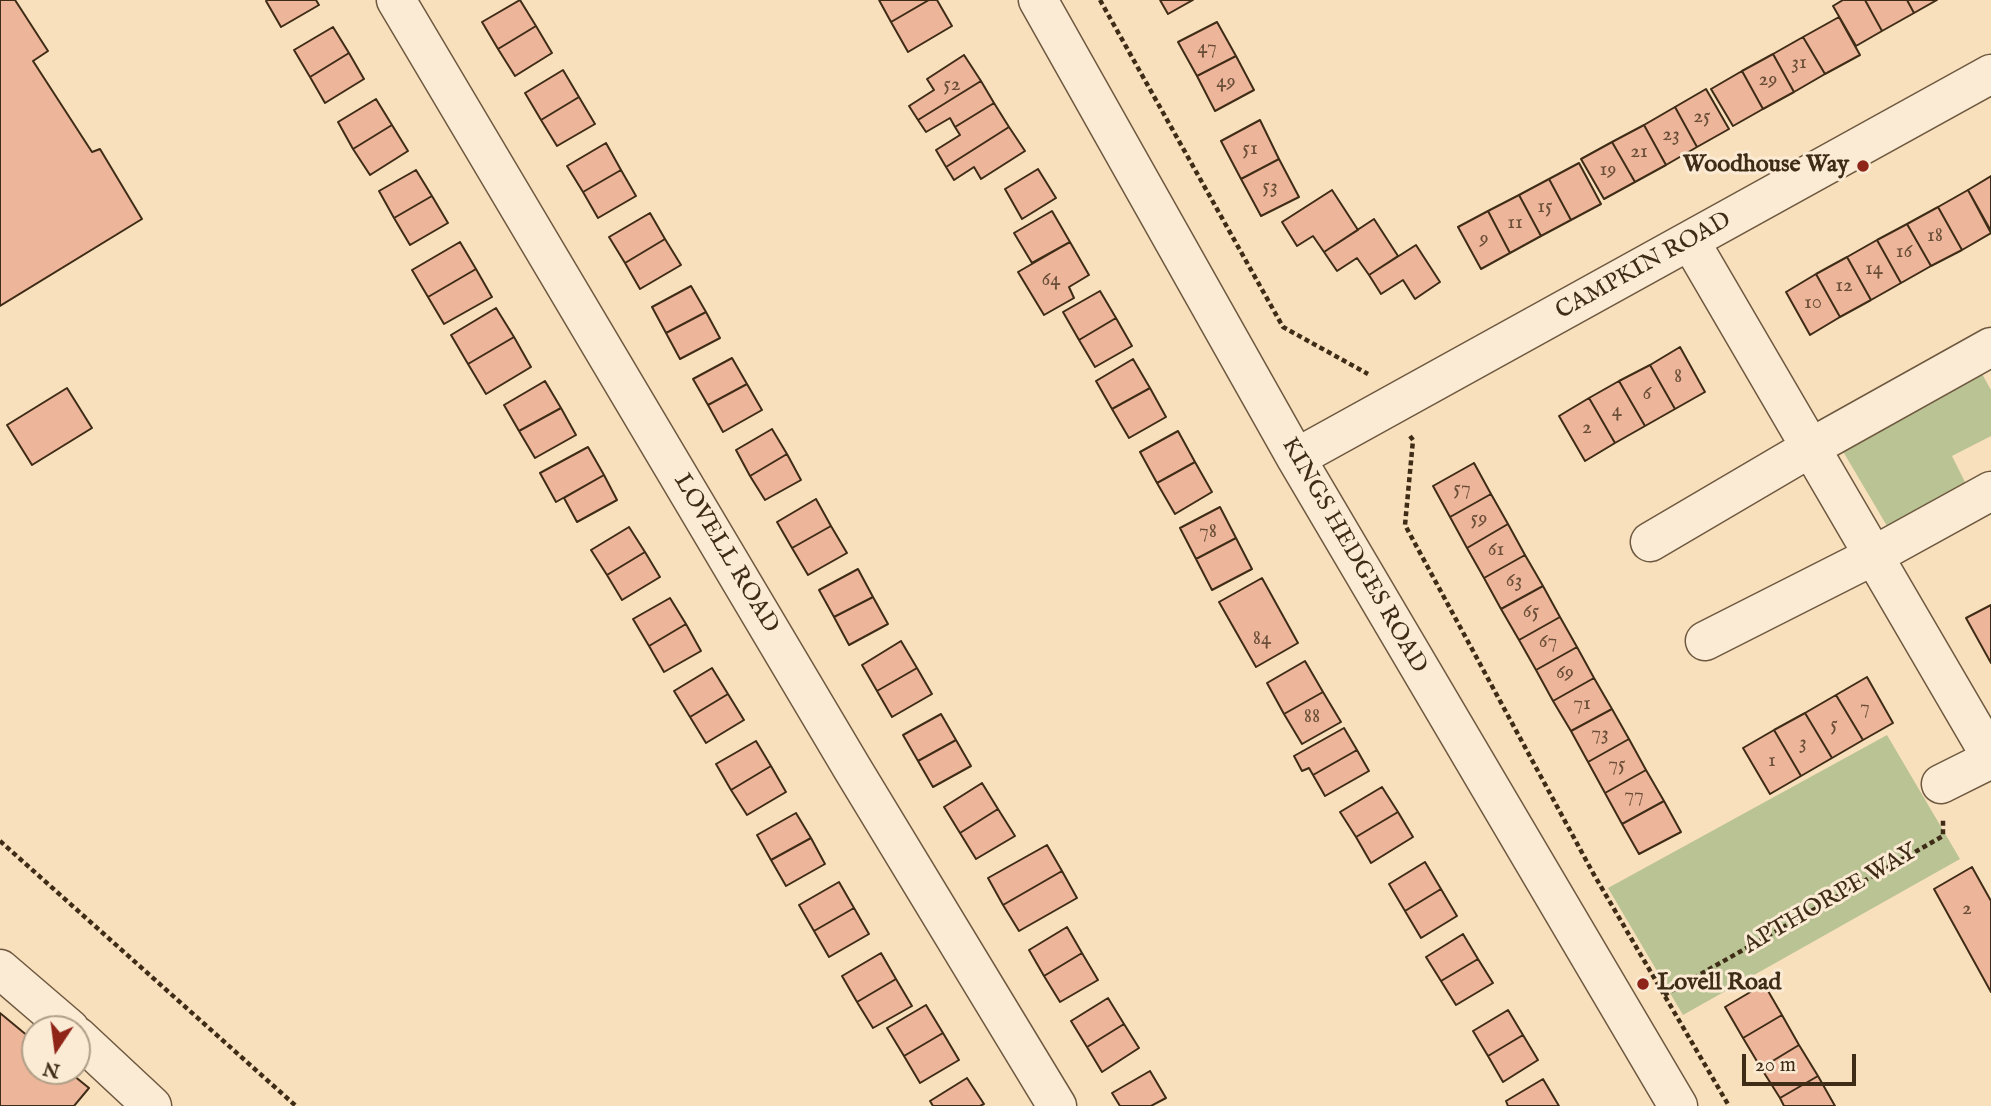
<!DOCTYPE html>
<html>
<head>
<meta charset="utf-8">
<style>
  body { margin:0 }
  #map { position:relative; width:1991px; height:1106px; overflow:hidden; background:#f9e0bd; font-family:"IM FELL English",serif }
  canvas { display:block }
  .north { position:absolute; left:21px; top:1015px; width:70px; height:70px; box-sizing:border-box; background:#fbebd4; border:2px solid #b09f88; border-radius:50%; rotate:193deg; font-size:19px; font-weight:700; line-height:28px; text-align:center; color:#3f2c17 }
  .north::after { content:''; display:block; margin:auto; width:24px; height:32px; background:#8f2418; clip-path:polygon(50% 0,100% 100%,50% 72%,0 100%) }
  .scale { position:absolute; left:1742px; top:1054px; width:114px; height:32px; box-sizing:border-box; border:4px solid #3f2c17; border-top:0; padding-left:9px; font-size:21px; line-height:24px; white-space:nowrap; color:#3f2c17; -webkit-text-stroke:5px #fbebd4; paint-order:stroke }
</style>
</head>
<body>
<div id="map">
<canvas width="1991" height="1106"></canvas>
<div class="north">N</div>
<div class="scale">20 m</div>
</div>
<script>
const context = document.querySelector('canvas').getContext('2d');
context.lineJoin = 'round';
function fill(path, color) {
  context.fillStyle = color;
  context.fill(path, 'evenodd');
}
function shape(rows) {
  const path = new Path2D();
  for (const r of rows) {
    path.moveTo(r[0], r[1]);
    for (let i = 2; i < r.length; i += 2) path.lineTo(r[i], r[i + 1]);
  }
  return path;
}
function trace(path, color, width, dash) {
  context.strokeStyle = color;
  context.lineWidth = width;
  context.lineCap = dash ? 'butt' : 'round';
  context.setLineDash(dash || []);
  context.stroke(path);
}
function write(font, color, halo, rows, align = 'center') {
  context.font = font + ' "IM FELL English",serif';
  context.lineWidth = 6;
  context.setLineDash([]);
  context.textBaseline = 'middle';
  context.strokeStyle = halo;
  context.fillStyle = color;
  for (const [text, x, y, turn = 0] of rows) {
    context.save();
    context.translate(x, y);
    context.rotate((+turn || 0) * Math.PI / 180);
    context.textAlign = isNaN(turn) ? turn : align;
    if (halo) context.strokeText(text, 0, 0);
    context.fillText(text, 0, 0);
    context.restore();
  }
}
fill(shape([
  [1976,363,1991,390,1991,436,1952,456,1967,486,1890,531,1838,443],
  [1887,735,1960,859,1683,1015,1608,888]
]), '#bac394');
const building = shape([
  [0,0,15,0,48,51,33,61,92,152,100,149,142,219,0,306,0,0],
  [268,0,316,0,319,5,281,27,266,1,268,0],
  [520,0,536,26,498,49,482,22,520,0],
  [879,0,929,0,891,22,879,0],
  [929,0,937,0,952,26,908,52,891,22,929,0],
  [1160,0,1193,0,1168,14,1160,0],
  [1843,0,1865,0,1882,31,1856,46,1833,6,1843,0],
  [1865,0,1907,0,1914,13,1882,31,1865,0],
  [1907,0,1937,0,1914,13,1907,0],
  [1839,17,1860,55,1825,74,1803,37,1839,17],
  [1217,22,1236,56,1197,76,1178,42,1217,22],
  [536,26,552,53,515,76,498,49,536,26],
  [333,27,349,53,310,77,294,50,333,27],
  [1803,37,1825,74,1794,92,1773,54,1803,37],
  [349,53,364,79,325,103,310,77,349,53],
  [1773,54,1794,92,1763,109,1742,71,1773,54],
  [964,55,981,81,918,120,909,106,934,90,927,79,964,55],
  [1236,56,1254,90,1215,111,1197,76,1236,56],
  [563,70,579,97,541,120,525,93,563,70],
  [1742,71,1763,109,1733,126,1711,89,1742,71],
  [981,81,994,103,955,127,950,118,926,132,918,120,981,81],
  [1706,89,1729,129,1697,147,1675,107,1706,89],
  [579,97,595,124,557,146,541,120,579,97],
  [376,99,392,125,353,149,338,122,376,99],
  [994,103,1009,127,946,167,936,150,960,135,955,127,994,103],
  [1675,107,1697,147,1666,165,1644,125,1675,107],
  [1260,120,1279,159,1241,179,1221,141,1260,120],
  [392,125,408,151,370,175,353,149,392,125],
  [1644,125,1666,165,1635,182,1612,142,1644,125],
  [1009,127,1025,151,981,179,974,167,954,180,946,167,1009,127],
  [1612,142,1635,182,1604,199,1581,159,1612,142],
  [606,143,621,170,583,192,567,166,606,143],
  [1279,159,1299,197,1261,216,1241,179,1279,159],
  [1579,163,1601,204,1571,220,1549,179,1579,163],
  [1038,169,1056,198,1022,219,1005,189,1038,169],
  [416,170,432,196,394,218,379,191,416,170],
  [621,170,636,196,598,218,583,192,621,170],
  [1991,176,1991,231,1968,190,1991,176],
  [1549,179,1571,220,1541,236,1519,195,1549,179],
  [1332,190,1358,230,1324,252,1313,236,1297,246,1282,222,1332,190],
  [1968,190,1991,233,1962,250,1938,207,1968,190],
  [1519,195,1541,236,1510,253,1488,211,1519,195],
  [432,196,448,223,410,245,394,218,432,196],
  [1938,207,1962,250,1931,266,1907,224,1938,207],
  [1052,211,1070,242,1032,263,1014,233,1052,211],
  [1488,211,1510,253,1481,269,1458,227,1488,211],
  [650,213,665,239,625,263,609,237,650,213],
  [1374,219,1398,256,1369,275,1357,258,1337,271,1324,252,1374,219],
  [1907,224,1931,266,1901,283,1877,240,1907,224],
  [665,239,681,265,640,289,625,263,665,239],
  [1877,240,1901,283,1871,300,1847,257,1877,240],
  [460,242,476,269,428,297,412,270,460,242],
  [1070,242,1089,275,1069,287,1074,298,1044,315,1018,272,1070,242],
  [1416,245,1440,282,1415,299,1403,280,1381,294,1369,275,1416,245],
  [1847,257,1871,300,1840,317,1816,274,1847,257],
  [476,269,492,297,444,324,428,297,476,269],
  [1816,274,1840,317,1810,335,1786,292,1816,274],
  [691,286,706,312,666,333,652,307,691,286],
  [1100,291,1116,318,1079,340,1063,312,1100,291],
  [496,308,514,337,468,364,451,335,496,308],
  [706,312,720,338,680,359,666,333,706,312],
  [1116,318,1132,346,1095,367,1079,340,1116,318],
  [514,337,531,367,486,394,468,364,514,337],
  [1680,347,1705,392,1675,409,1650,365,1680,347],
  [732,358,747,384,708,405,693,379,732,358],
  [1133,359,1150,388,1112,409,1096,381,1133,359],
  [1650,365,1675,409,1645,426,1619,381,1650,365],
  [545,381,561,408,519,431,504,405,545,381],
  [1619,381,1645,426,1615,443,1589,398,1619,381],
  [747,384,762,410,723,432,708,405,747,384],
  [67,388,92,428,32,465,7,425,67,388],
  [1150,388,1166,417,1129,438,1112,409,1150,388],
  [1589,398,1615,443,1585,461,1559,416,1589,398],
  [561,408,576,435,535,458,519,431,561,408],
  [772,429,787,454,750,476,736,450,772,429],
  [1178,431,1195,462,1157,483,1140,452,1178,431],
  [588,447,604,475,556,502,540,473,588,447],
  [787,454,801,480,765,500,750,476,787,454],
  [1195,462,1212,492,1175,514,1157,483,1195,462],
  [1474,463,1491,494,1450,517,1433,486,1474,463],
  [604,475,617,500,577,522,564,498,604,475],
  [1491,494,1508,524,1467,548,1450,517,1491,494],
  [816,499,831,526,792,548,777,522,816,499],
  [1220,507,1236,538,1196,559,1180,528,1220,507],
  [1508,524,1525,555,1484,578,1467,548,1508,524],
  [831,526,847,553,808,575,792,548,831,526],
  [629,527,645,552,607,575,591,550,629,527],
  [1236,538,1252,569,1212,590,1196,559,1236,538],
  [645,552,660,577,622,600,607,575,645,552],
  [1525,555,1543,586,1501,609,1484,578,1525,555],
  [858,569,873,597,834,617,819,590,858,569],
  [1262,578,1298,643,1256,667,1219,602,1262,578],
  [1543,586,1560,617,1519,640,1501,609,1543,586],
  [873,597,888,624,849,645,834,617,873,597],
  [670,598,686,624,649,646,633,619,670,598],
  [1991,605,1991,663,1966,618,1991,605],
  [1560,617,1577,647,1536,670,1519,640,1560,617],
  [686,624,701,651,664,672,649,646,686,624],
  [901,641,917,668,877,691,862,665,901,641],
  [1577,647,1594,678,1553,701,1536,670,1577,647],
  [1305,661,1323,692,1284,714,1267,683,1305,661],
  [712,668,728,694,690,717,674,691,712,668],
  [917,668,932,694,892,717,877,691,917,668],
  [1867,677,1893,723,1863,740,1836,695,1867,677],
  [1594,678,1612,709,1571,731,1553,701,1594,678],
  [1323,692,1341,722,1302,744,1284,714,1323,692],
  [728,694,744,720,706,743,690,717,728,694],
  [1836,695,1863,740,1832,758,1805,713,1836,695],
  [1612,709,1629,739,1588,762,1571,731,1612,709],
  [1805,713,1832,758,1801,776,1774,730,1805,713],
  [941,714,956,740,918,761,903,735,941,714],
  [1344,728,1357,750,1313,775,1309,768,1302,771,1294,756,1344,728],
  [1774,730,1801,776,1770,794,1743,748,1774,730],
  [1629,739,1646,770,1605,793,1588,762,1629,739],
  [956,740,971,766,933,787,918,761,956,740],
  [756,741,771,766,731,790,716,764,756,741],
  [1357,750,1369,771,1325,796,1313,775,1357,750],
  [771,766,786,792,747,815,731,790,771,766],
  [1646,770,1664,801,1622,824,1605,793,1646,770],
  [982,783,998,809,960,833,944,807,982,783],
  [1382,787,1398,812,1356,837,1340,812,1382,787],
  [1664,801,1681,832,1639,854,1622,824,1664,801],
  [998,809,1015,836,976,859,960,833,998,809],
  [1398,812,1413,837,1371,863,1356,837,1398,812],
  [796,813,811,838,771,860,757,835,796,813],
  [811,838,825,864,786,886,771,860,811,838],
  [1047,845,1062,871,1003,905,988,878,1047,845],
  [1425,862,1441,889,1405,911,1389,884,1425,862],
  [1972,867,1991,901,1991,992,1934,889,1972,867],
  [1062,871,1077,898,1019,931,1003,905,1062,871],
  [839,882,854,908,814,931,799,905,839,882],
  [1441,889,1457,916,1421,938,1405,911,1441,889],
  [854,908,869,934,829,957,814,931,854,908],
  [1067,927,1082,953,1044,976,1029,950,1067,927],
  [1463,934,1478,959,1441,981,1426,957,1463,934],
  [881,953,896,979,857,1002,842,976,881,953],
  [1082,953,1098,980,1060,1002,1044,976,1082,953],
  [1478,959,1493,983,1456,1005,1441,981,1478,959],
  [896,979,912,1006,873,1028,857,1002,896,979],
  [1764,984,1782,1015,1743,1038,1725,1007,1764,984],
  [1108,998,1124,1024,1087,1047,1071,1021,1108,998],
  [926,1005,943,1033,904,1056,887,1028,926,1005],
  [1508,1010,1523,1035,1488,1056,1473,1031,1508,1010],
  [0,1013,35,1042,35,1071,68,1071,89,1088,74,1106,0,1106,0,1013],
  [1782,1015,1799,1045,1761,1068,1743,1038,1782,1015],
  [1124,1024,1139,1048,1102,1072,1087,1047,1124,1024],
  [943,1033,959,1060,920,1083,904,1056,943,1033],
  [1523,1035,1538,1060,1503,1082,1488,1056,1523,1035],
  [1799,1045,1818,1076,1780,1098,1761,1068,1799,1045],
  [1150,1071,1166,1098,1151,1106,1120,1106,1112,1093,1150,1071],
  [1818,1076,1835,1106,1784,1106,1780,1098,1818,1076],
  [967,1078,984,1104,980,1106,933,1106,930,1101,967,1078],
  [1543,1079,1559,1106,1508,1106,1506,1101,1543,1079]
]);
fill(building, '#edb599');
trace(building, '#3f2c17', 2);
const minor = shape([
  [396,0,852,768,1057,1106],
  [1038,0,1296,458,1678,1106],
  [1690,241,1991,757],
  [1296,458,1991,74],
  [1650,542,1810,448,1991,347],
  [1705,641,1873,556,1991,491],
  [1941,784,1991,759],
  [0,969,70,1029],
  [77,1036,152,1106]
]);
trace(minor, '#6e5940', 41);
trace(shape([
  [1100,0,1283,327,1368,374],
  [1410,436,1413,440,1405,525,1593,873,1729,1106],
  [0,841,296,1106],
  [1664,995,1943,836,1943,820]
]), '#3f2c17', 4.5, [5, 3.5]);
trace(minor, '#fbebd4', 38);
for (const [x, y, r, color] of [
  [1863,166,7,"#8f2418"],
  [1643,984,7,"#8f2418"]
]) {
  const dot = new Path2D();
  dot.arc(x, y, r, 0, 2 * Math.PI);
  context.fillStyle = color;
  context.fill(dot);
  trace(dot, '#fbebd4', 2.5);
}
write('21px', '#6a4e38', null, [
  ["47",1207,49],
  ["31",1799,64],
  ["29",1768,81],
  ["49",1226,83],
  ["52",952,86],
  ["25",1702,118],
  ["23",1671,136],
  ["51",1250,150],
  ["21",1639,153],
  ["19",1608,171],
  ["53",1270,188],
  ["15",1545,208],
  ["11",1515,224],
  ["18",1935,237],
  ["9",1484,240],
  ["16",1904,253],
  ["14",1874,270],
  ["64",1051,281],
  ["12",1844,287],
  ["10",1813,304],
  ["8",1678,378],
  ["6",1647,395],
  ["4",1617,412],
  ["2",1587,429],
  ["57",1462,490],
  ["59",1479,520],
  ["78",1208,533],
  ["61",1496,551],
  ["63",1514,582],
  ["65",1531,613],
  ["84",1262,640],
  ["67",1548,643],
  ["69",1565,674],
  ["71",1582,705],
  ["7",1865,709],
  ["88",1312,718],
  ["5",1834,726],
  ["73",1600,735],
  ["3",1803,744],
  ["1",1772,762],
  ["75",1617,766],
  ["77",1634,797],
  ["2",1967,910]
]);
write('bold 24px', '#3f2c17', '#fbebd4', [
  ["Woodhouse Way",1849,166],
  ["Lovell Road",1657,984,"left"]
], 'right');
write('24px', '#3f2c17', '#fbebd4', [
  ["CAMPKIN ROAD",1644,267,-29],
  ["LOVELL ROAD",725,554,59],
  ["KINGS HEDGES ROAD",1353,556,60],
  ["APTHORPE WAY",1831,900,-30]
]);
</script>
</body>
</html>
